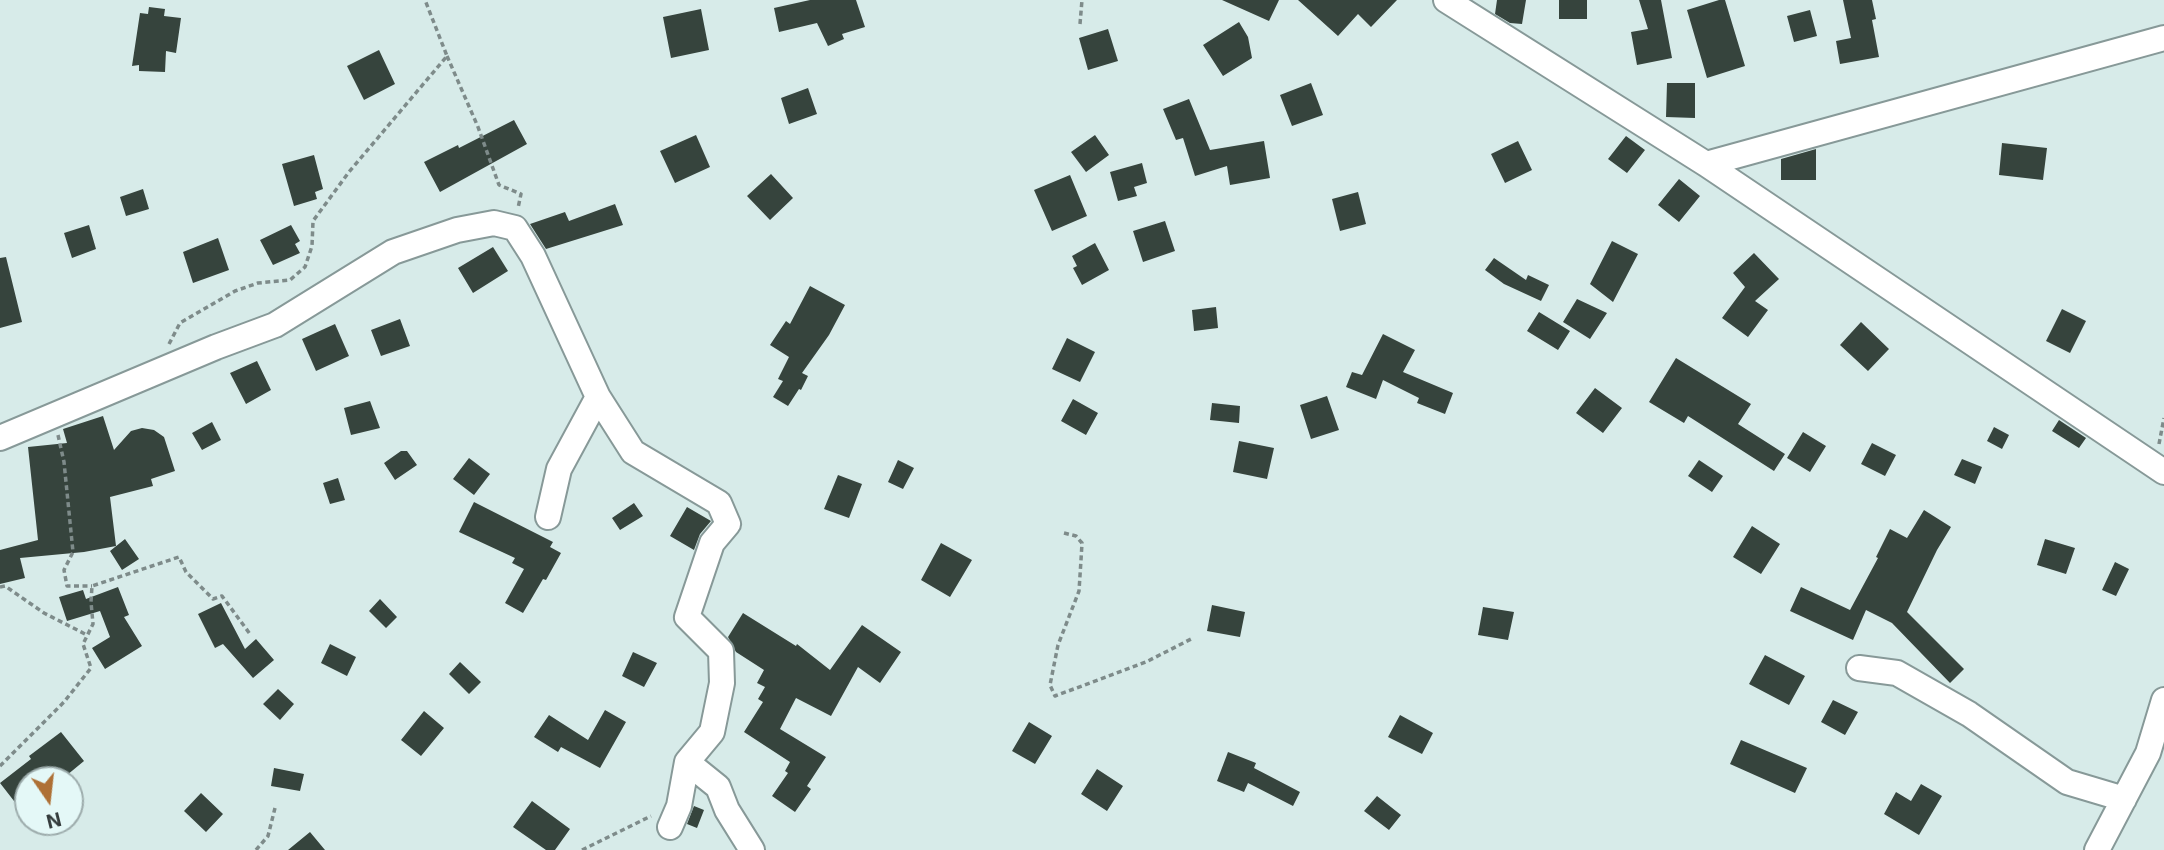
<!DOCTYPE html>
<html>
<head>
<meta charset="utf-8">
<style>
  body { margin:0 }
  #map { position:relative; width:2164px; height:850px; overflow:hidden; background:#d7ebe9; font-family:Inter,sans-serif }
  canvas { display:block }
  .north { position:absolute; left:14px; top:766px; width:70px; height:70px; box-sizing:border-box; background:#e4f8f7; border:2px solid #9dacac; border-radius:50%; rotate:166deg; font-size:19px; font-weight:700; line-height:28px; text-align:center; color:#333b3b }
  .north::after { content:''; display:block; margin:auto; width:24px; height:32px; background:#ae7035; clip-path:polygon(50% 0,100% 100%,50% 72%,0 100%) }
</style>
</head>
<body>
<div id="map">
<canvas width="2164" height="850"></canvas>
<div class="north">N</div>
</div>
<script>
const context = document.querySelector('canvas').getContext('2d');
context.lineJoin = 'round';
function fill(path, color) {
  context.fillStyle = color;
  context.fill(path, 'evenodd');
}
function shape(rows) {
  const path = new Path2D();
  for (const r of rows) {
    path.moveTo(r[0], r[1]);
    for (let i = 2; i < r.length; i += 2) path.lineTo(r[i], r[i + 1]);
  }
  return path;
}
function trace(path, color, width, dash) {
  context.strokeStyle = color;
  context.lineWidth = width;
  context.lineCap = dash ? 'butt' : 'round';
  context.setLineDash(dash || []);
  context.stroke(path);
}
fill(shape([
  [810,0,856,0,865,27,842,34,844,39,828,46,817,23,779,32,774,8],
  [1222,0,1279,0,1269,21],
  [1298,0,1397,0,1371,27,1358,14,1338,36],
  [1497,0,1526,0,1522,24,1510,23,1495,14],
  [1559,0,1587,0,1587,19,1559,19],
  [1639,0,1661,0,1672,58,1637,65,1631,32,1648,29],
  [1719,0,1725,0,1745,66,1707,78,1687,10],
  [1843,0,1872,0,1876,19,1872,20,1879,57,1840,64,1836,41,1851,38],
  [149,7,165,9,164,16,181,18,176,53,166,51,165,72,139,71,139,65,132,66,140,13,148,14],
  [701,9,709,50,671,58,663,17],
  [1810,10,1817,36,1794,42,1787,16],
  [1239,22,1248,37,1252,58,1223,76,1203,45],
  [1108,29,1118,61,1088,70,1079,38],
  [379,50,395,84,364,100,347,66],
  [1311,83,1323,115,1292,126,1280,95],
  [1667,83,1695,83,1695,118,1666,117],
  [808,88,817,114,789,124,781,98],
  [1189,99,1210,150,1264,141,1270,178,1230,185,1227,166,1195,176,1183,138,1176,140,1163,109],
  [514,120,527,144,440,192,424,162,458,145,459,148],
  [696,135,710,167,675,183,660,151],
  [1095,135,1109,155,1086,172,1071,152],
  [1626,136,1645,150,1627,173,1608,159],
  [1518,141,1532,170,1505,183,1491,154],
  [2002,143,2047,148,2043,180,1999,175],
  [1816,149,1816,180,1781,180,1781,159],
  [314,155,323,189,315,192,317,199,294,206,282,164],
  [1142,163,1147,183,1134,187,1137,196,1118,201,1110,172],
  [771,174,793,198,770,220,747,196],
  [1070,175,1087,216,1052,231,1034,190],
  [1679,179,1700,196,1679,222,1658,205],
  [143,189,149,209,126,216,120,197],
  [1358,192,1366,224,1340,231,1332,199],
  [615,204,623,225,546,249,530,224,565,212,569,221],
  [1165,221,1175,251,1143,262,1133,231],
  [89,225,96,249,72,258,64,233],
  [291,225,300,241,295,244,300,253,273,265,260,240],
  [218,238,229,270,193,283,183,252],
  [1612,241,1638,254,1613,302,1590,284],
  [1095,243,1109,270,1082,285,1073,268,1077,266,1072,256],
  [493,247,508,271,473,293,458,268],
  [1754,253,1779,279,1755,301,1768,310,1748,337,1722,318,1745,287,1733,273],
  [6,257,22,322,0,328,0,258],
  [1494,258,1526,280,1528,275,1549,285,1541,301,1504,284,1485,270],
  [810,286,845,305,829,335,802,373,808,376,801,390,799,389,788,406,773,397,783,381,778,379,789,357,770,345,786,321,790,324],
  [1577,299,1607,313,1590,339,1563,322],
  [1216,307,1218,328,1194,331,1192,310],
  [2062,309,2086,321,2070,353,2046,341],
  [1539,312,1570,331,1558,350,1527,331],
  [400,319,410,346,381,356,371,330],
  [1861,322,1889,349,1868,371,1840,345],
  [335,324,349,356,316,371,302,339],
  [1383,334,1415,350,1403,372,1453,393,1445,414,1417,403,1419,398,1383,380,1376,399,1346,387,1352,372,1362,375],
  [1067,338,1095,352,1080,382,1052,369],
  [1676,358,1751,404,1738,424,1785,454,1774,471,1688,416,1684,423,1649,402],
  [257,361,271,390,246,404,230,373],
  [1595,388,1622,408,1603,433,1576,413],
  [1327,396,1339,430,1311,439,1300,405],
  [1073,399,1098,413,1086,435,1061,421],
  [370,401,380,428,351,435,344,408],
  [1212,403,1240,406,1239,423,1210,420],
  [103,416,114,450,131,431,142,428,154,430,164,437,175,471,151,479,153,486,110,497,116,546,84,552,20,558,25,578,0,584,0,550,38,540,28,447,67,443,63,429],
  [2059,420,2086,438,2079,448,2052,431],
  [212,422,221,440,202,450,192,433],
  [1994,427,2009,435,2002,449,1987,441],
  [1803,432,1826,446,1810,472,1787,458],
  [1239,441,1274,448,1267,479,1233,472],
  [1872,443,1896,455,1885,476,1861,464],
  [401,451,407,451,417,465,395,480,384,463],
  [469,458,490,474,474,495,453,479],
  [1962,459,1982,467,1975,484,1954,475],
  [898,460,914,468,903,489,888,482],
  [1699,460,1723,476,1712,492,1688,476],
  [838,475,862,484,849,518,824,509],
  [338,478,345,500,330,504,323,483],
  [474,502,553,542,550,547,561,553,546,580,543,579,523,613,505,603,524,569,512,563,515,558,459,532],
  [634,503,643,516,620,530,612,518],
  [687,507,711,521,700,534,694,550,670,536],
  [1924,510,1951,527,1937,550,1907,612,1964,669,1950,683,1892,623,1866,610,1853,640,1790,611,1801,587,1850,610,1878,558,1876,557,1890,529,1907,538],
  [1752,526,1780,544,1761,574,1733,557],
  [125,539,139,559,122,570,110,551],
  [2045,539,2075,548,2066,574,2037,565],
  [941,543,972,560,950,597,921,580],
  [2115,562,2129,569,2116,596,2102,590],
  [118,587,129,615,124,617,142,646,105,669,92,648,110,637,100,611,67,621,59,597,83,590,86,599],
  [380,599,397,617,386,628,369,611],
  [221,603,245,649,256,639,274,660,253,678,223,644,215,648,198,614],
  [1212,605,1245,612,1240,637,1207,631],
  [1483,607,1514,612,1508,640,1478,635],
  [743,613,796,646,797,644,830,670,862,625,901,652,880,683,858,667,831,716,796,698,780,729,826,757,807,786,811,789,795,812,772,796,788,773,785,771,790,762,744,732,763,702,758,699,765,687,757,683,764,670,736,652,728,637],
  [330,644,356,657,347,676,321,663],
  [633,652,657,663,644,687,622,676],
  [1765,655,1805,676,1789,705,1749,684],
  [460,662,481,682,469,694,449,674],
  [278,689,294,704,280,720,263,704],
  [1833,700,1858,712,1845,735,1821,722],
  [605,710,626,722,600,768,561,747,558,752,534,737,549,715,588,740],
  [424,711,444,728,421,756,401,740],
  [1400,715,1433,733,1422,754,1388,737],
  [1029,722,1052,736,1035,764,1012,751],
  [61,732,84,761,61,780,28,780,28,819,0,783,31,759,29,756],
  [1741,740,1807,768,1795,793,1730,764],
  [1228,752,1256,763,1254,768,1300,792,1293,806,1248,783,1244,792,1217,781],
  [274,768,304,774,300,791,271,786],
  [1097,769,1123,786,1107,811,1081,794],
  [1921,784,1942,796,1919,835,1884,814,1896,792,1911,801],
  [201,793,223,814,206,832,184,811],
  [1377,796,1401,815,1389,830,1364,811],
  [532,801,570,829,555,850,546,850,513,827],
  [694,806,704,810,697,828,687,824],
  [310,832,325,850,288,850]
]), '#36443d');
const street = shape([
  [1446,0,1706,164,2164,472],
  [1706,164,2164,38],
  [0,438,216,347,275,325,393,252,457,230,494,223,515,228,533,256,598,397,633,452,719,503,728,524,712,543,687,617,721,651,722,683,712,732,687,762,679,806,670,827],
  [548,517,559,469,598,397],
  [1859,668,1897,673,1969,714,2067,782,2124,799],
  [687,762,718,787,727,810,752,850],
  [2097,850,2148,753,2164,700]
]);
trace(street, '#879998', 28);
trace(shape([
  [1080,24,1082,0],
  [447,56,478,127,499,185,521,194,518,208],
  [169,344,180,323,235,291,258,283,290,280,305,267,312,246,313,221,349,172,447,56,425,0],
  [58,435,64,462,73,552,64,570,67,586,92,586],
  [2159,444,2164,418],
  [1064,533,1076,536,1082,543,1081,560,1079,591,1058,645,1050,685,1055,696,1146,662,1193,638],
  [0,587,5,586,44,613,87,635],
  [0,766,64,702,91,668,83,644,93,624,91,602,92,586,179,557,186,572,213,599,222,596,250,634],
  [256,850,268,836,275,808],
  [582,850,651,816]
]), '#7e8b8a', 3.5, [5, 3.5]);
trace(street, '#fff', 24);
</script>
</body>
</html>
